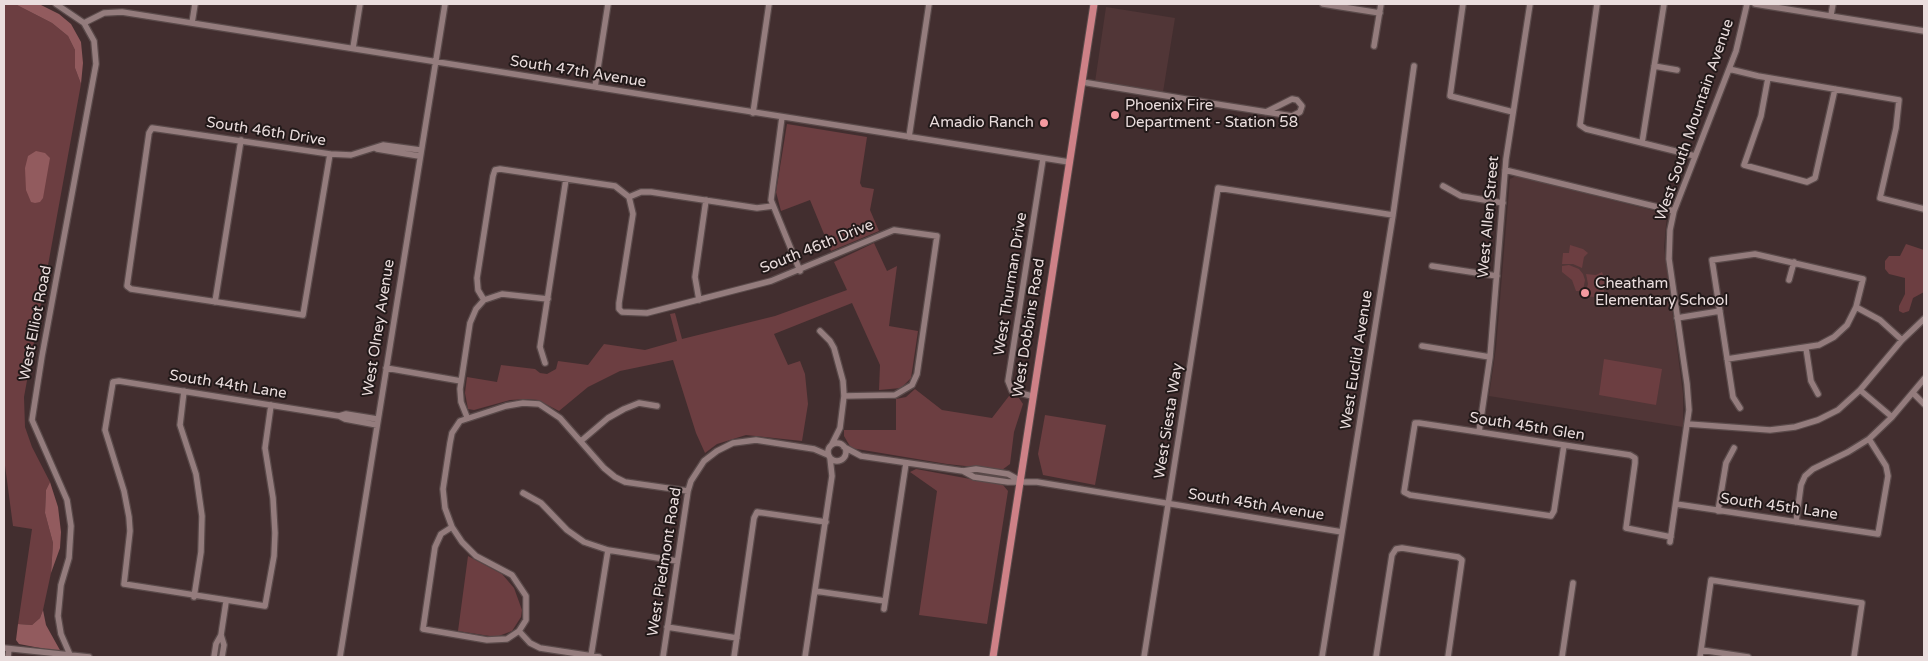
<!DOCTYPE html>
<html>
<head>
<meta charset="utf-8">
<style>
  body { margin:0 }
  #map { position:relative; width:1928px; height:661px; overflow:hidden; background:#422e2f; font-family:"Varela Round",sans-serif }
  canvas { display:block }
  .frame { position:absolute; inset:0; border:5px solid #eadddd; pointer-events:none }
</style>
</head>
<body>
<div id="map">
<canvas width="1928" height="661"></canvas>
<div class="frame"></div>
</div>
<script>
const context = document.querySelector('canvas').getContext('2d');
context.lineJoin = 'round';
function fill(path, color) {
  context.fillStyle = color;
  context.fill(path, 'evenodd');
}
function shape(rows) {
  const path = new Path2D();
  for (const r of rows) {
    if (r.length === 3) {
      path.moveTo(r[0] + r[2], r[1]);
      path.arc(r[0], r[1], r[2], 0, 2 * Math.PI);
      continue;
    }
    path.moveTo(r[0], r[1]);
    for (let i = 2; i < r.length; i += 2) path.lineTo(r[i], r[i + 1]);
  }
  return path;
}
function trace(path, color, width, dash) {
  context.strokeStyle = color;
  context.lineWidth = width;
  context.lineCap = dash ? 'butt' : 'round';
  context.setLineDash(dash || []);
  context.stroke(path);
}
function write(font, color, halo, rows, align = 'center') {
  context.font = font + ' "Varela Round",sans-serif';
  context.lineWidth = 4;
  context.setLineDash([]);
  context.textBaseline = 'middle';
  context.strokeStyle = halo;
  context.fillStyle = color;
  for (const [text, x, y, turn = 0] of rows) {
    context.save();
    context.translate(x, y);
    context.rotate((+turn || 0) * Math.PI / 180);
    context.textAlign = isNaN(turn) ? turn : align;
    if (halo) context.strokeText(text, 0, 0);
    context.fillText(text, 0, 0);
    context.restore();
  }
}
fill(shape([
  [1106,7,1175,18,1163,92,1095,82],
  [1516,176,1667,214,1664,247,1683,394,1683,427,1489,396,1496,348,1510,179]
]), '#513637');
fill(shape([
  [4,4,15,4,52,23,68,36,75,50,75,68,81,84,24,397,25,427,32,447,50,482,46,490,45,513,53,543,51,573,43,610,40,618,32,625,18,624,32,529,13,526,4,458],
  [787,124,867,137,860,183,862,187,874,189,870,210,879,231,831,251,810,200,781,211,776,192],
  [874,243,887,271,897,266,889,326,918,331,911,378,901,388,879,390,880,365,852,303,774,334,788,365,800,361,805,374,808,404,802,441,746,435,717,444,705,453,696,433,673,360,620,371,588,387,559,411,538,400,527,399,510,400,474,410,468,409,465,393,467,377,497,382,501,365,535,369,540,373,547,374,556,369,558,361,588,365,604,344,645,350,677,341,670,314,675,313,682,339,775,316,847,290,834,262],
  [1906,244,1924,250,1924,292,1913,298,1909,311,1903,313,1899,311,1899,306,1905,294,1905,278,1889,274,1885,269,1885,261,1889,256,1900,256],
  [1570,245,1583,249,1588,253,1584,257,1582,268,1573,264,1562,264,1563,253,1569,253],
  [1569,265,1579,269,1583,274,1585,280,1583,291,1576,291,1572,280,1562,272,1562,266],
  [1602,272,1604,277,1604,292,1596,291,1594,297,1584,296,1588,284,1586,274,1596,275],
  [1604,359,1662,369,1656,405,1599,395],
  [915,389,942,410,992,418,1009,396,1019,398,1023,404,1014,432,1010,464,1002,470,947,464,851,448,844,436,844,430,896,430,896,399,906,397],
  [1045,415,1106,425,1095,485,1043,475,1038,454],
  [916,469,1003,485,1008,491,987,624,919,615,937,491,910,472],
  [468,556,502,574,514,588,522,610,521,617,512,631,496,637,458,631]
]), '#6c3e41');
fill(shape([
  [15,4,39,4,59,14,71,24,81,42,83,63,81,84,75,68,75,50,68,36,52,23],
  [36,151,45,153,50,158,43,198,40,202,35,203,31,202,26,190,25,168,28,156],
  [50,482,58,507,61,532,60,548,51,573,53,543,45,513,46,490],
  [43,610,46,625,61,652,19,644,16,640,18,624,32,625,40,618]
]), '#925b5e');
const minor = shape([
  [56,4,84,23,94,41,96,64,42,356,32,420,67,500,71,526,69,558,61,585,58,616,61,634,71,657],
  [1323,4,1380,13],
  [1463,4,1450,96,1513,112],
  [1597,4,1580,125,1586,129,1695,156],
  [1755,4,1924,31],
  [1831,15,1833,4],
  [84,23,104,13,122,12,1069,162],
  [192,23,195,4],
  [1374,46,1381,4],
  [353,48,360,4],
  [1654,66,1677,70],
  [1729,69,1758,76,1899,100,1896,128,1880,198,1924,209],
  [1768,78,1761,116,1744,165,1807,182,1815,178,1835,89],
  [1082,82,1216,104,1292,116,1300,112,1302,106,1297,100,1292,99,1266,112],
  [595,87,608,4],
  [753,113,769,4],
  [782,117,771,200,800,271],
  [909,137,929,4],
  [1642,143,1664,4],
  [377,149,419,156],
  [330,154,303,315,131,289,127,286,149,133,152,128,330,154,351,155,383,145,420,150],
  [1505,170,1674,211],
  [1443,186,1461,196,1503,203],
  [629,197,641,192,651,192,757,208,773,206],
  [1432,266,1497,276],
  [1789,280,1794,262],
  [484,300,478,290,477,278,493,176,495,170,500,169,615,186,629,197,633,214,619,303,619,309,622,312,647,313,771,281,894,230,937,236,917,374,912,385,895,395,844,396],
  [699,300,695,277,706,200],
  [215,302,241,140],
  [1856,307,1880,320,1902,340],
  [1677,318,1720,311],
  [820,331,830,341,834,348,843,381,844,396,840,428,832,444],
  [1422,346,1490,357],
  [1806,348,1811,381,1818,394],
  [1727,359,1819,345,1834,337,1847,325,1856,307,1863,279,1755,254,1712,260,1733,397,1740,408],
  [545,363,540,347,566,179],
  [386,368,461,381],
  [1860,390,1892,417],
  [184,391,180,425,196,474,202,516,201,552,194,597],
  [1913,393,1924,404],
  [1032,396,1012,391,1008,381,1043,159],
  [271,405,265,448,273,498,275,533,274,556,265,606,124,584,130,531,129,517,124,491,105,430,113,382,119,381,339,416,346,414,377,419],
  [339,416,345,419,377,425],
  [467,417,461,402,460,389,470,323,476,309,484,300,502,294,548,299],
  [1688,424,1770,430,1795,427,1818,420,1838,410,1860,390,1902,340,1924,319],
  [1479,432,1490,357,1506,159,1530,4],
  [581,441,608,418,624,409,639,403,657,406],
  [837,452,9],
  [1564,445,1554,511,1551,516,1410,495,1404,492,1415,423,1419,423,1479,432,1564,445,1630,455,1635,458,1635,463,1626,528,1671,537],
  [844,447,861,456,963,471,976,469,1008,474,1019,480],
  [963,471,974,477,1008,482,1037,482,1342,532],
  [523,493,541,503,567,530,584,542,608,550,677,561],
  [1676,504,1878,534,1888,476,1886,466,1869,439],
  [1718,511,1726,463,1734,448],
  [1796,522,1801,485,1805,476,1813,469,1848,452,1869,439,1892,417,1924,379],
  [452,527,441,534,435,547,423,629,487,640,507,639,519,631,526,620,526,596,512,575,476,556,462,542,452,527,445,508,443,489,450,443,452,433,460,421,506,406,523,403,539,404,560,418,604,468,615,477,625,482,688,491],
  [1670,542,1689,410,1687,384,1669,259,1670,230,1674,211,1736,51,1747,4],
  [815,591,885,601],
  [884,609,906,463],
  [667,627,737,638],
  [519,631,530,643,540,648,599,657],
  [221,635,224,645,222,657],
  [4,648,89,657],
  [1701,650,1748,657],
  [591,656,608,550],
  [8,657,9,649],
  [214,657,216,644,221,635,226,602],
  [340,657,445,4],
  [663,657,688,491,691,481,704,461,717,451,733,443,756,440,814,449,828,455],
  [734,657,754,518,757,512,826,522],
  [805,657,832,476,830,458],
  [1144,657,1218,188,1393,215],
  [1322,657,1393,215,1414,66],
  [1376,657,1392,555,1396,549,1402,548,1458,557,1462,560,1448,657],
  [1562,657,1573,583],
  [1700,657,1711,580,1862,603,1854,657]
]);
const major = shape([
  [993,657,1094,4]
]);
trace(minor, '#5a4a4a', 8);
trace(major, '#5a4a4a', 9);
trace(minor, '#947c7d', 5.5);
trace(major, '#ce8187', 7);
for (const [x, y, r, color] of [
  [1115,115,5,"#f49aa0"],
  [1044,123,5,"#f49aa0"],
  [1585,293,5,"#f49aa0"]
]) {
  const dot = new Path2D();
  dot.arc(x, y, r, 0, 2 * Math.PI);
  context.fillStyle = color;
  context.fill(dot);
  trace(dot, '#221919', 2);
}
write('15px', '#eadddd', '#221919', [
  ["South 47th Avenue",578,72,9],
  ["West South Mountain Avenue",1695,120,-71],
  ["South 46th Drive",266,132,9],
  ["West Allen Street",1489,217,-85],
  ["South 46th Drive",817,247,-22],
  ["West Thurman Drive",1011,284,-81],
  ["West Elliot Road",36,323,-79],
  ["West Olney Avenue",379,328,-81],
  ["West Dobbins Road",1029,328,-81],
  ["West Euclid Avenue",1357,360,-81],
  ["South 44th Lane",228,385,9],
  ["West Siesta Way",1169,421,-81],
  ["South 45th Glen",1527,427,9],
  ["South 45th Avenue",1256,505,9],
  ["South 45th Lane",1779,507,8],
  ["West Piedmont Road",665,562,-81]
]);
write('15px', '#eadddd', '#221919', [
  ["Phoenix Fire",1125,106],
  ["Department - Station 58",1125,123],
  ["Amadio Ranch",1034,123,"right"],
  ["Cheatham",1595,284],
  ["Elementary School",1595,301]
], 'left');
</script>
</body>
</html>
